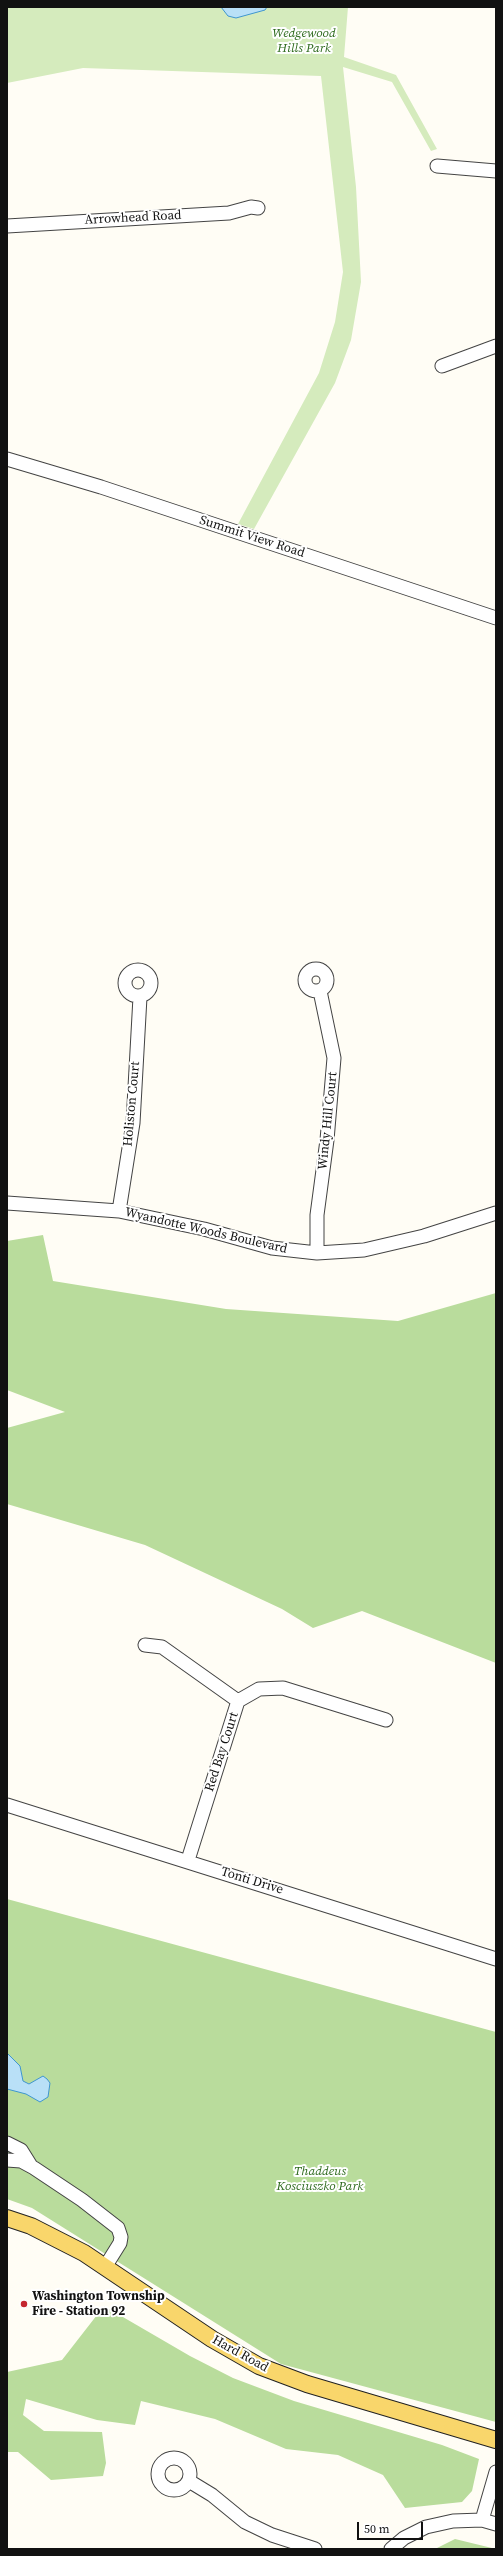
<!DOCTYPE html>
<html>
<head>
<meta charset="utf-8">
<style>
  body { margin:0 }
  #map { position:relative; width:503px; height:2556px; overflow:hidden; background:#fffdf5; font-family:"Source Serif 4",serif }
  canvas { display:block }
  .frame { position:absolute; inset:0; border:8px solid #111; pointer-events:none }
  .scale { position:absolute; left:357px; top:2522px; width:66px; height:18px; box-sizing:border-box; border:2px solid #111; border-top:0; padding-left:5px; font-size:12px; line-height:14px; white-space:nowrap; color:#111; -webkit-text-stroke:3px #fff; paint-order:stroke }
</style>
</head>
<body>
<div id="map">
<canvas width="503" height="2556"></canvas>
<div class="frame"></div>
<div class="scale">50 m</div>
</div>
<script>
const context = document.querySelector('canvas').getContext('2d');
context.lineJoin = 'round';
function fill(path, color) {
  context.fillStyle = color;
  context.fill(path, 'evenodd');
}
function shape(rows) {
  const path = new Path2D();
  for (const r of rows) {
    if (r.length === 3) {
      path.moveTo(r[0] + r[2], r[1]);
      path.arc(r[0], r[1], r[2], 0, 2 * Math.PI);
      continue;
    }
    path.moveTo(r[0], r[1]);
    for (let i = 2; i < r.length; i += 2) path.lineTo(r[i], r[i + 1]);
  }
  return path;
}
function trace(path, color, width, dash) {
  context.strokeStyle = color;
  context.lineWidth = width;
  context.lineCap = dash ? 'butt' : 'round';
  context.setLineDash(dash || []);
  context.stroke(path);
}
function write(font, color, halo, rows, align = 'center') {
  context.font = font + ' "Source Serif 4",serif';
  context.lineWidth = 4;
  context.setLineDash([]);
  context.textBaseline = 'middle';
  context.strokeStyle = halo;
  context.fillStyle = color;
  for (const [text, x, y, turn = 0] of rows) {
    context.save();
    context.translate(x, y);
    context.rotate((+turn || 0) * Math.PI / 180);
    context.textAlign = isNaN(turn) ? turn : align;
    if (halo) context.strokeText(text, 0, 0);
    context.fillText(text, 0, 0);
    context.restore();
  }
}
fill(shape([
  [7,7,348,7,344,57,396,75,437,149,431,151,392,82,343,67,356,187,361,282,351,340,335,383,254,529,238,524,319,373,335,322,343,272,321,76,83,68,7,83]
]), '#d5ebbd');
fill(shape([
  [43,1235,53,1281,226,1309,398,1321,496,1293,496,1663,362,1611,313,1628,282,1609,145,1545,7,1504,7,1428,65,1412,7,1390,7,1241],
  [7,1899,496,2032,496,2422,281,2364,32,2208,7,2199],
  [104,2306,190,2356,233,2378,294,2401,442,2445,479,2459,472,2491,462,2502,405,2508,383,2475,338,2455,286,2449,215,2419,141,2401,135,2425,97,2420,26,2399,23,2415,44,2431,102,2432,106,2463,103,2476,51,2480,18,2452,7,2452,7,2372,62,2360],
  [455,2539,496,2549,435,2549]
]), '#b9dc9c');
const water = shape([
  [221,7,267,7,265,10,236,18,228,16,221,7],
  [7,2053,20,2066,23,2081,29,2084,43,2076,47,2079,50,2083,48,2097,40,2102,26,2094,7,2089,7,2053]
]);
fill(water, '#b9e0f7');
trace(water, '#3f96cf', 1);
const minor = shape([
  [437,166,496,171],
  [7,226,229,213,251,207,258,208],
  [442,366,496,346],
  [7,459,101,487,496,618],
  [316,980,11],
  [138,983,13],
  [7,1203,119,1211,204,1229,272,1248,317,1253,364,1250,424,1236,496,1213],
  [119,1211,133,1123,140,997],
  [317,1253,317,1215,327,1140,334,1058,320,991],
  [145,1645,162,1647,238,1701],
  [7,1805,496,1959],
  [188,1860,238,1701,259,1689,283,1688,386,1720],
  [7,2143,21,2150,31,2166],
  [7,2160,21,2161,34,2168,82,2200,118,2228,121,2237,120,2243,105,2267],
  [174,2474,16],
  [189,2481,212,2495,245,2522,272,2535,315,2549],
  [482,2520,496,2472],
  [391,2549,404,2538,426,2527,453,2521,482,2520,496,2524]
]);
const major = shape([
  [7,2218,31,2226,84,2253,212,2339,259,2366,307,2384,496,2440]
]);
trace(minor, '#444', 15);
trace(major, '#222', 18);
trace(minor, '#fff', 13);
trace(major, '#f9d66b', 16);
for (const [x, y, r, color] of [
  [24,2304,4,"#c4262e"]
]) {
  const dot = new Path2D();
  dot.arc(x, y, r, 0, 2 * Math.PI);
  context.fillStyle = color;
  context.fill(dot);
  trace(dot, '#fff', 1.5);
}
write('italic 13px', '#2f6b1f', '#fff', [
  ["Wedgewood",304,34],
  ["Hills Park",304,49],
  ["Thaddeus",320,2172],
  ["Kosciuszko Park",320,2187]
]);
write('13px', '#111', '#fff', [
  ["Arrowhead Road",133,218,-3],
  ["Summit View Road",252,537,18],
  ["Holiston Court",132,1104,-85],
  ["Windy Hill Court",328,1121,-84],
  ["Wyandotte Woods Boulevard",206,1231,13],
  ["Red Bay Court",222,1752,-72],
  ["Tonti Drive",252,1881,17],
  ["Hard Road",240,2354,29]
]);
write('bold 13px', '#111', '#fff', [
  ["Washington Township",32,2297],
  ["Fire - Station 92",32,2312]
], 'left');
</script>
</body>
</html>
